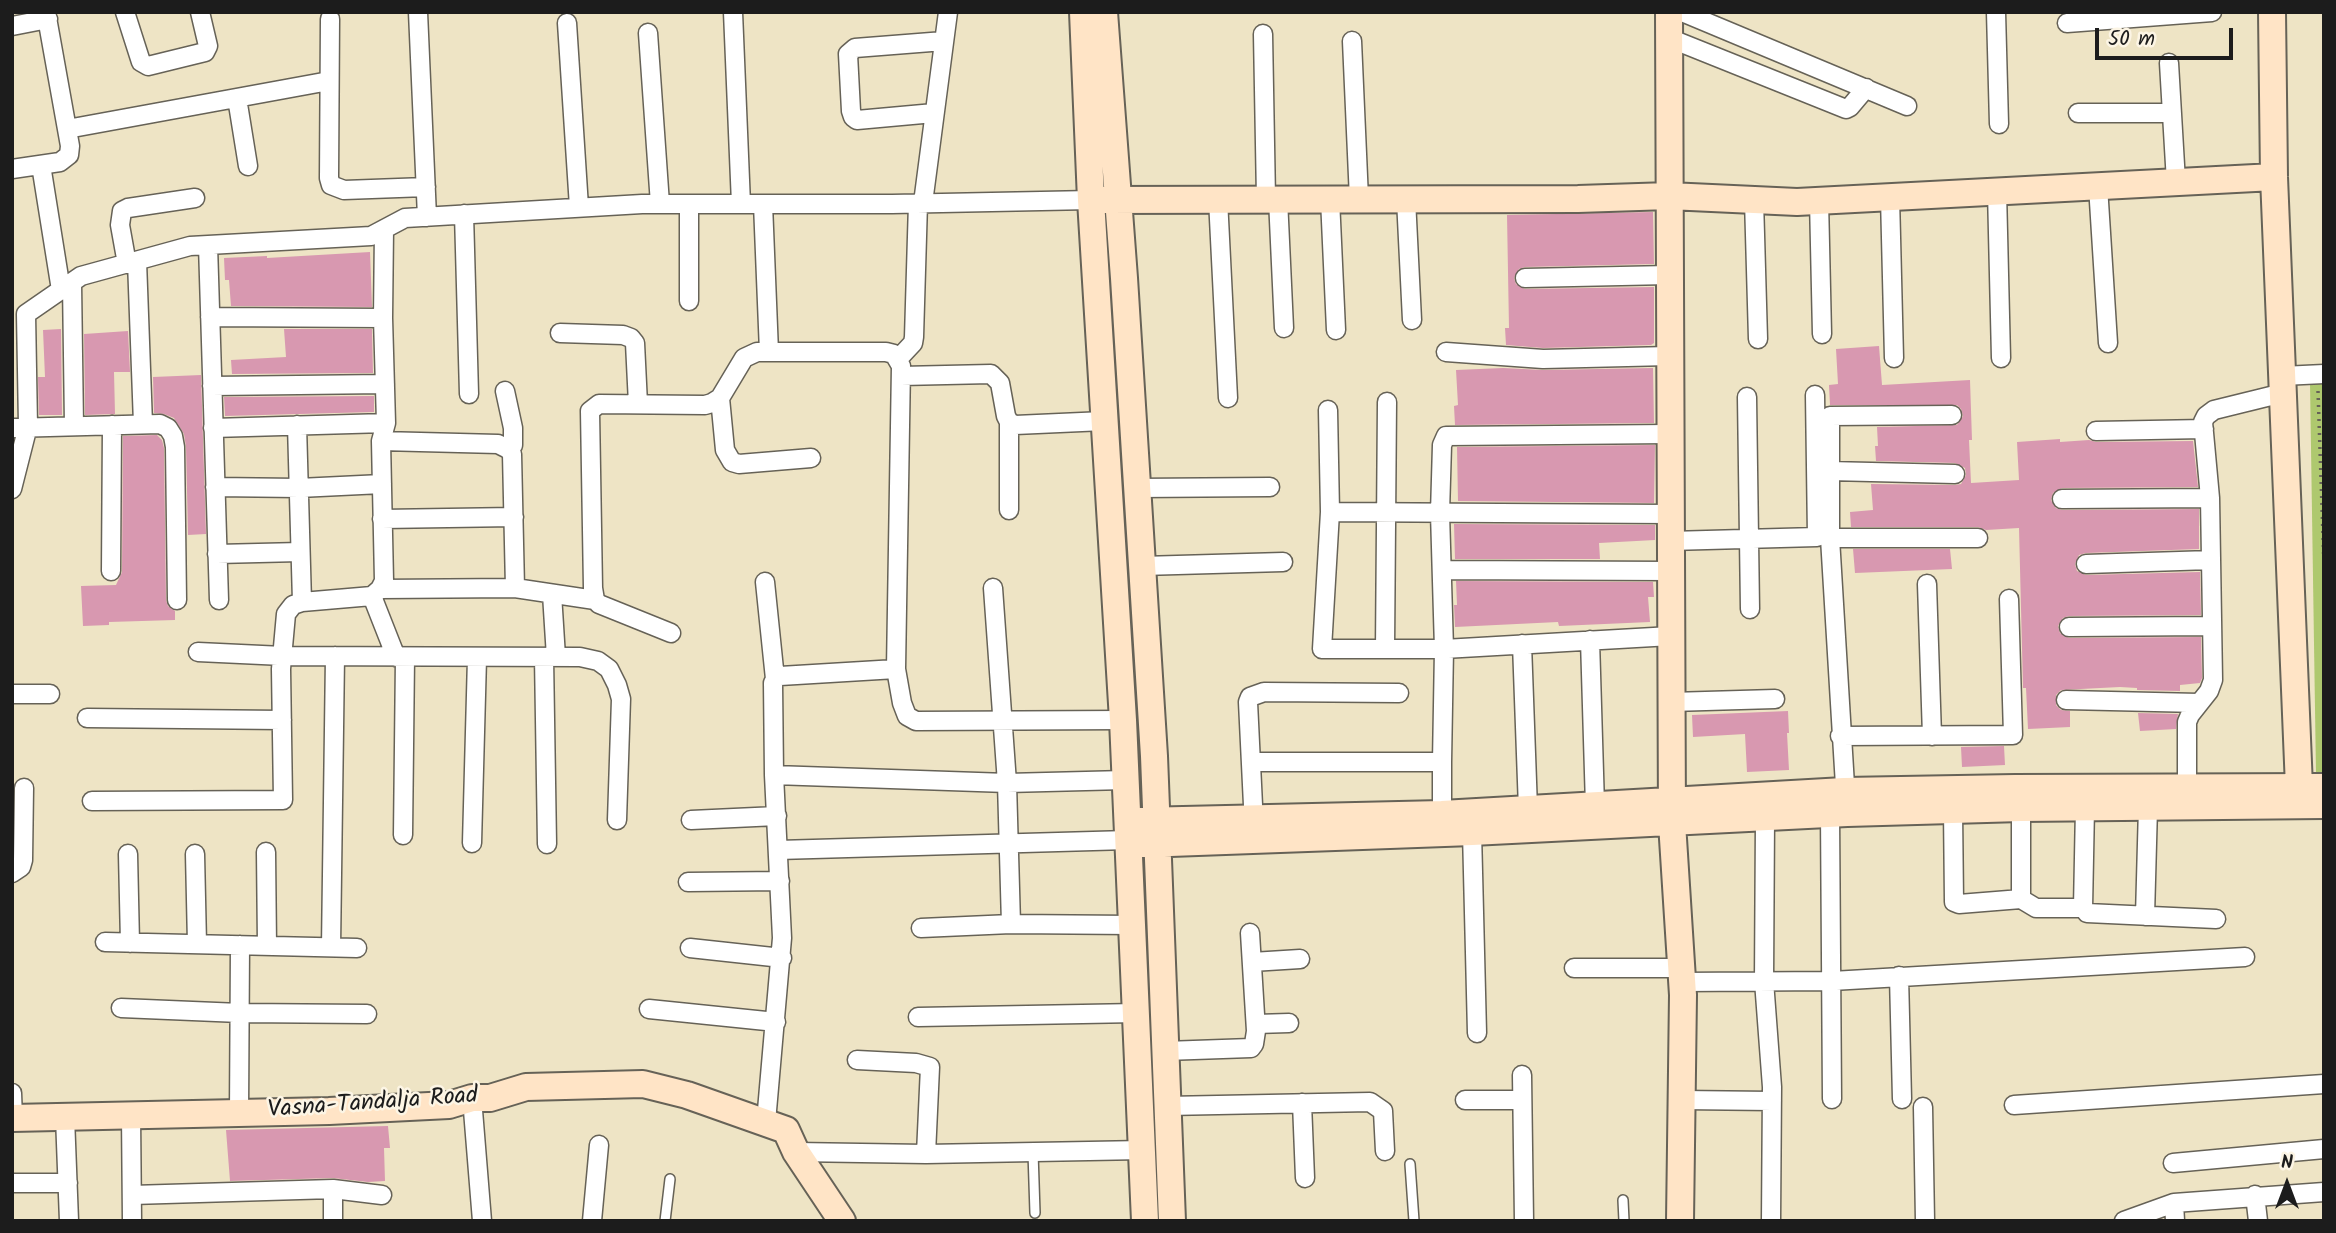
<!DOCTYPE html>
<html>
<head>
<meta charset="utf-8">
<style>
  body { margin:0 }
  #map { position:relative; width:2336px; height:1233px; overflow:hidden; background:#eee4c5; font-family:Kalam,sans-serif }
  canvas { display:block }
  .frame { position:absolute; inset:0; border:14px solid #1c1c1c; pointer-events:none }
  .north { position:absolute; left:2252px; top:1149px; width:70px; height:70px; -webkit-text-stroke:5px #fcf5e5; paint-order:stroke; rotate:0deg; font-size:19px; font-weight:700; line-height:28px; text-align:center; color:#1c1c1c }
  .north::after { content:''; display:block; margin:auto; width:24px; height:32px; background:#1c1c1c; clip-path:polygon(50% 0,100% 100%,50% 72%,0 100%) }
  .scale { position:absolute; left:2095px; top:28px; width:138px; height:32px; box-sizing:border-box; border:4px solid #1c1c1c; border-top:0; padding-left:9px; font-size:21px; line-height:24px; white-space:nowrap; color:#1c1c1c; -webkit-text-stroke:5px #fcf5e5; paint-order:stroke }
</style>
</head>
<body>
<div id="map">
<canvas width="2336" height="1233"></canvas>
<div class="frame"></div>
<div class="north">N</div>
<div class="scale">50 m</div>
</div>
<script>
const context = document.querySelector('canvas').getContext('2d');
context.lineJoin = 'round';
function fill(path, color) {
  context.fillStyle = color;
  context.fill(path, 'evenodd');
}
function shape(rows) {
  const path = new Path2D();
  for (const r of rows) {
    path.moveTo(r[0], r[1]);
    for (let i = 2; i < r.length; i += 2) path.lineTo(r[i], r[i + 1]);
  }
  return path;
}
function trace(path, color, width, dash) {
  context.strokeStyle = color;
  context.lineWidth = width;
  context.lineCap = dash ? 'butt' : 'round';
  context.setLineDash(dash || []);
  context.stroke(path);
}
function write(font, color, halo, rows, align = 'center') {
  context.font = font + ' Kalam,sans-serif';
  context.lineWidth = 5;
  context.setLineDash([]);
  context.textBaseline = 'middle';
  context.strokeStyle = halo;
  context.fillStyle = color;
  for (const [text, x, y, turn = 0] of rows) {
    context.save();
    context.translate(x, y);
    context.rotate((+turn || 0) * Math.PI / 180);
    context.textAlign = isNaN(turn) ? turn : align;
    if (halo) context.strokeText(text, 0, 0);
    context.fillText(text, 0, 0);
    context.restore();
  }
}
fill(shape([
  [2310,382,2324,382,2324,774,2316,774]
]), '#aec86e');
fill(shape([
  [1653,212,1654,264,1525,267,1519,269,1514,278,1516,284,1525,289,1654,287,1654,343,1651,345,1543,348,1506,345,1505,328,1509,328,1507,215],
  [370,252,372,307,231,306,229,280,225,280,224,258,267,256,267,258],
  [61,329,62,415,39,415,38,377,45,377,43,330],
  [284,329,372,329,373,373,227,374,232,374,231,360,286,357],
  [128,331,130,372,114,372,115,414,85,415,84,334],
  [1879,346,1882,385,1970,380,1972,440,1969,440,1971,483,2019,480,2017,442,2060,439,2060,442,2089,440,2096,442,2193,441,2198,487,2062,488,2053,493,2051,500,2056,508,2062,510,2199,509,2199,549,2086,553,2079,555,2075,564,2077,571,2086,575,2200,572,2201,615,2069,616,2063,618,2058,626,2060,633,2069,638,2201,637,2202,678,2200,683,2180,685,2180,691,2137,690,2137,688,2120,687,2061,690,2056,695,2056,705,2061,710,2070,711,2070,727,2028,729,2026,688,2023,688,2019,528,1986,530,1978,527,1851,527,1850,512,1873,510,1871,484,1955,485,1961,484,1966,475,1965,468,1955,463,1876,461,1875,446,1878,446,1877,427,1957,425,1963,416,1961,409,1957,405,1830,405,1829,385,1838,384,1836,349],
  [1503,368,1543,370,1653,368,1654,423,1455,425,1454,406,1458,405,1456,370],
  [201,375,206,534,188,535,186,447,184,434,174,418,164,414,154,413,153,377],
  [374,396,374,412,225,416,224,397],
  [157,435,162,440,164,448,166,600,168,606,175,611,175,620,109,622,109,625,83,626,81,586,116,585,122,572,123,436],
  [1655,445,1654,503,1458,501,1457,447],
  [1454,524,1655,525,1655,540,1599,543,1600,559,1455,559],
  [1853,549,1950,549,1952,569,1855,573],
  [1456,581,1653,582,1654,597,1648,597,1650,622,1559,626,1558,622,1455,627,1454,605,1457,605],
  [1788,711,1789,733,1787,733,1789,770,1747,772,1745,734,1693,737,1692,715],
  [2138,713,2178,714,2176,729,2140,731],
  [2004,746,2005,765,1962,767,1961,747],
  [388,1126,390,1148,384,1148,385,1181,368,1182,333,1178,230,1181,226,1130]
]), '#d898b0');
const lane = shape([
  [1033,1152,1035,1213],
  [1410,1164,1414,1221],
  [1623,1200,1624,1221],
  [665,1221,670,1179]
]);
const street = shape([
  [125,12,141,62,148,66,205,52,208,46,200,12],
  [418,12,427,217],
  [733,12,741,204],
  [1682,12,1907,106],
  [1996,12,1999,124],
  [330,19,329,178,331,185,344,190,426,187],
  [567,23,579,207],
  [2067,23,2212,12],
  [12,26,48,19],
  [648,33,660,204],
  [1263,34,1266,199],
  [1669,38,1846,109,1850,107,1866,88],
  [1352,41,1359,199],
  [2169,63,2176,182],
  [237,98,248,166],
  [934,113,857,120,853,117,851,111,848,54,855,48,944,41],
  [2078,113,2172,113],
  [67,129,329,81],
  [41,165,61,290],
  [12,169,60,162,69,155,70,146,46,12],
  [2098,186,2108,343],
  [1997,191,2001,358],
  [1890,197,1894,358],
  [1218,199,1228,398],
  [1278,199,1284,328],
  [1330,199,1336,330],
  [1406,199,1412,320],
  [1754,200,1758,339],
  [1819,200,1822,334],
  [923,203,948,12],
  [689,204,689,301],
  [763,204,769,352],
  [464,214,469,394],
  [208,245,219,600],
  [137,261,143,424],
  [127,264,120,225,122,211,128,208,195,198],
  [1525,278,1669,275],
  [72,283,74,426],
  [210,317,383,318],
  [560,333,623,335,631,338,635,343,638,404],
  [1446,352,1543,359,1669,356],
  [898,359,913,343,914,337,918,203],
  [901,376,991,374,1000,383,1006,416,1009,422,1015,425,1104,421],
  [2282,376,2324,374],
  [212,386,385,384],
  [505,391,513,428,513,445,508,449],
  [1747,397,1750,609],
  [720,398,725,450,732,462,739,464,811,458],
  [1328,410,1330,512,1322,649,1444,649,1440,513,1442,445,1446,436,1669,434],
  [297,425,302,602],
  [12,428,160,424,168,428,173,436,175,447,177,600],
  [213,428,386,423],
  [2096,431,2204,429],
  [381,441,498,444,508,449,512,454,515,588],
  [1829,471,1955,474],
  [215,487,299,488,382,484],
  [1137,488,1270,487],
  [12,489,28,426,26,314,81,276,190,246,371,236,405,218,642,204,892,204,1091,200],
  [2062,499,2210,498],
  [1009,510,1009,422],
  [1330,512,1669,514],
  [382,519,514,517],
  [1830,538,1978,538],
  [1670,541,1817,537,1815,395],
  [217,554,300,552],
  [2086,564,2211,560],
  [1142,566,1283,562],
  [1442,570,1670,571],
  [111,571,112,425],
  [765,582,775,679],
  [1927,584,1932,736],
  [993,588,1007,783,1011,924],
  [380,589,515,588,595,600],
  [552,594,556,657],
  [372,596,396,657],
  [2069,627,2210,626],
  [671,633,599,604,595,600,593,588,590,411,599,404,705,405,712,403,720,398,744,358,757,352,886,352,894,354,901,366,896,669,902,703,907,716,916,721,1123,720],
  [1590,640,1595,806],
  [1522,644,1528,809],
  [1385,649,1387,402],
  [198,652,283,656,580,657,598,661,609,669,617,685,621,699,617,820],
  [544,657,547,844],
  [12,694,50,694],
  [2066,700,2199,703],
  [1671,702,1775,699],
  [87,718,282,720],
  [1840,736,2013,735,2009,599],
  [1251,762,1442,762,1444,649,1671,636],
  [1442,762,1442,814],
  [774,775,1007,783,1125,780],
  [2187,798,2187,722,2190,715,2209,691,2213,680,2210,498,2203,422,2206,416,2214,410,2283,393],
  [92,801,283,800,281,669,286,614,293,605,302,602,372,596,380,589,384,581,381,441,386,423,383,318,384,229],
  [1846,802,1830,538,1830,416,1952,415],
  [1953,810,1954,902,1959,904,2021,899,2036,908,2083,908,2085,807],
  [1830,814,1832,1099],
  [1765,818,1764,981,1772,1087,1771,1221],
  [691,820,777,816],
  [1254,826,1248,702,1250,697,1264,692,1399,693],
  [1472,832,1477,1033],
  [403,835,405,657],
  [472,843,477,658],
  [778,850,1128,840],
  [266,852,267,946],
  [128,854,130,943],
  [195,854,197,944],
  [12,873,21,867,23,860,24,788],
  [688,882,780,881],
  [2021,899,2021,808],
  [2083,908,2087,913,2216,919],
  [2145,916,2148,807],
  [921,928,1011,924,1133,925],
  [105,942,357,948],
  [331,947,335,656],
  [690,948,782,958],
  [1252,962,1300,959],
  [1574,968,1682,968],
  [1899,976,1902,1099],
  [1682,982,1832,981,2245,957],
  [121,1008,240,1013,367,1014],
  [649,1009,776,1022],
  [918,1017,1137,1013],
  [1256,1024,1289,1023],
  [1165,1051,1251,1048,1254,1044,1256,1031,1250,933],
  [857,1060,916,1063,930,1067,926,1154],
  [1522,1075,1524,1221],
  [12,1093,13,1118],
  [472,1098,482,1221],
  [1465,1100,1522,1100],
  [1682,1100,1772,1101],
  [1302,1103,1305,1178],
  [2014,1105,2324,1084],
  [1167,1106,1370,1102,1383,1111,1385,1151],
  [1923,1107,1925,1221],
  [239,1113,240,945],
  [131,1115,132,1221],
  [65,1117,69,1221],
  [766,1122,782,938,774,775,773,683,775,679,780,676,896,669],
  [796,1152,926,1154,1143,1150],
  [2173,1163,2324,1149],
  [12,1183,68,1183],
  [333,1189,333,1221],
  [132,1195,333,1189,382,1195],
  [2255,1195,2258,1221],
  [2174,1203,2175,1221],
  [592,1221,599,1145],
  [2124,1221,2174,1203,2324,1192]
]);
const secondary = shape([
  [1083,12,1091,200,1123,720,1145,1221],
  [1104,12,1124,278,1154,756,1172,1221],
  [1669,12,1672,823,1683,995,1680,1221],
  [2272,12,2274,177,2299,787],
  [1101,200,1578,199,1669,196,1797,202,2274,177],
  [1140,821,1442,814,1844,791,2015,788,2324,787],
  [1143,844,1472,832,1847,813,2021,808,2324,805],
  [12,1118,329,1111,449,1105,472,1098,490,1098,526,1087,643,1084,687,1095,786,1130,796,1152,842,1221]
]);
trace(lane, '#666257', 12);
trace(street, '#666257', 21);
trace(secondary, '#666257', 30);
trace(shape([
  [2318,391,2324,565]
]), '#666257', 3.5, [2, 5]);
trace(lane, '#fff', 9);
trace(street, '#fff', 18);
trace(secondary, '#ffe4c6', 26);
write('24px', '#1c1c1c', '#fcf5e5', [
  ["Vasna-Tandalja Road",373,1105,-4]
]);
</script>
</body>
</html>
